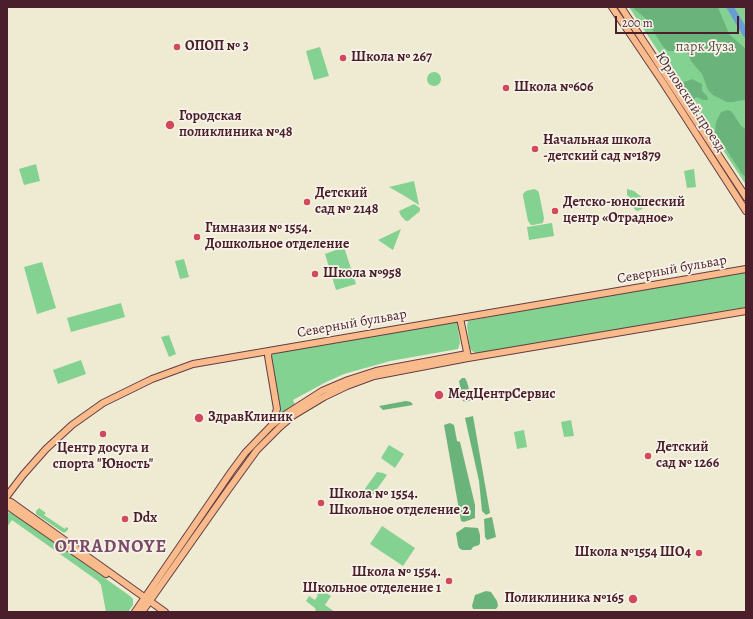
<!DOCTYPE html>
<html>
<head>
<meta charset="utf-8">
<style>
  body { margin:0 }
  #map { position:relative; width:753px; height:619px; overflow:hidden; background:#efead2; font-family:Alegreya,serif }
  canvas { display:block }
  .frame { position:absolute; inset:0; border:8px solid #4a1f2b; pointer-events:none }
  .scale { position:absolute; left:615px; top:16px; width:124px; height:18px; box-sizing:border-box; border:2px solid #4a1f2b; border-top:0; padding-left:5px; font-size:12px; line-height:14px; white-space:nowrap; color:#4a1f2b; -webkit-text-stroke:3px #f7f3e8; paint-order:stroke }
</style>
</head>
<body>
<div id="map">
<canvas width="753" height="619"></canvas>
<div class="frame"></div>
<div class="scale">200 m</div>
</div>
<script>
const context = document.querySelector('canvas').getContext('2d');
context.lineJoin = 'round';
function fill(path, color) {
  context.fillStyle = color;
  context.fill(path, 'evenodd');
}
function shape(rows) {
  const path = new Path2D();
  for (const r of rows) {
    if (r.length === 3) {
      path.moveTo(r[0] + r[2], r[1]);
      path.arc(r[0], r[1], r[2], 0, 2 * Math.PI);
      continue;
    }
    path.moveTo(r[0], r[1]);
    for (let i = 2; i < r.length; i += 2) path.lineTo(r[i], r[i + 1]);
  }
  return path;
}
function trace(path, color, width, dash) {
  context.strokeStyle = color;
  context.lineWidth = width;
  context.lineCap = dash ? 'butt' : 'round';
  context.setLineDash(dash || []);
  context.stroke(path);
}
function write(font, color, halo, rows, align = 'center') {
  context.font = font + ' Alegreya,serif';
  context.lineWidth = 3.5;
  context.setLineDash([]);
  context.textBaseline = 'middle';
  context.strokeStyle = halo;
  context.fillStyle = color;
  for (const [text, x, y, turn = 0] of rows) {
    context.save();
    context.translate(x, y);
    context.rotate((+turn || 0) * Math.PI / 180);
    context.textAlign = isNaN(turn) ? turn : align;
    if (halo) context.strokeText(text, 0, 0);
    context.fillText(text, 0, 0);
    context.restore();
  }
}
fill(shape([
  [629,7,746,7,746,185],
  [320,47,329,76,314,80,306,51],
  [434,79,7],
  [36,164,40,181,24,185,19,169],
  [694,169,696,187,687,188,684,171],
  [414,181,419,205,403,195,389,187],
  [534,189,538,191,539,193,544,218,543,223,533,225,531,225,528,221,523,196,523,194,526,191],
  [627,189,634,191,644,199,645,205,642,209,638,211,635,210,634,208,634,201,627,195],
  [414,204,420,208,420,211,408,221,406,221,401,216,399,211],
  [552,223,554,236,529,240,527,227],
  [401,229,393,250,378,240],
  [344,247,356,284,336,290,325,254],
  [184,259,189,277,180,279,175,261],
  [42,262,56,308,37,314,24,267],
  [746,272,746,307,477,354,472,351,470,348,467,326,468,321,622,292],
  [121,303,125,317,71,332,67,318],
  [456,321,457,323,460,343,458,349,390,361,344,374,326,382,293,400,295,405,280,416,271,357,274,353],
  [169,335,176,354,169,357,161,337],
  [81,360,86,374,58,384,53,370],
  [571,420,574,436,564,437,561,422],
  [524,430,527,447,517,449,514,432],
  [389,445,404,454,395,468,381,458],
  [377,472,383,473,387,475,372,496,364,490],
  [39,508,46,513,44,515,65,529,66,527,68,528,68,530,64,533,36,514,36,511],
  [7,512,11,513,84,562,85,564,130,596,133,599,133,605,128,612,106,612,101,585,98,581,12,520,7,527],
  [382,526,415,548,403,566,370,544],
  [315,586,331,596,325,605,335,612,316,612,315,608,306,601,309,596,315,600,318,595,312,591]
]), '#83d291');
fill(shape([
  [632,7,718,7,729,34,746,49,746,101,743,100,733,102,727,102,713,95,708,90,702,74,691,61,688,54,685,48,681,47,675,51,668,51,662,45,645,18],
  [692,79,702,84,702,91,707,96,708,100,703,100,697,97,693,99,690,97,688,93,683,86,682,83],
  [728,110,732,112,741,126,746,129,746,177,742,174,715,132,716,122,721,112],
  [462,378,465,378,467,382,472,400,466,402,463,401,459,381],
  [406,401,411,402,413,405,383,410,379,406],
  [473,416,490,513,486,515,482,511,479,481,465,418],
  [450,423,454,425,457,441,460,442,475,505,475,518,464,522,461,521,444,425],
  [492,517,496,537,487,540,485,537,484,519],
  [465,527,478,528,480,535,480,543,479,545,473,547,471,550,462,550,459,548,458,545,456,533],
  [486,591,491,592,497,601,498,606,496,609,473,609,472,606,475,595]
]), '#6ab47b');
trace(shape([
  [730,7,746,34]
]), '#6a9dd5', 7);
const major = shape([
  [612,7,662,81,746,211],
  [621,7,746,197],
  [460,318,468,357],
  [269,351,268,356,277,409,272,424],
  [7,496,23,475,46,449,72,425,103,403,152,379,193,364,746,269],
  [7,501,11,502,165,612],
  [7,504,9,507,106,574],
  [135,612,231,472,245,453,271,426,286,414,322,391,348,380,376,371,467,354],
  [142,612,228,490,257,450,280,427,294,415,324,397,347,386,374,376,468,358,746,311]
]);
trace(major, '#633d44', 8);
trace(major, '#fabb8c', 6);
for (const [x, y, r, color] of [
  [177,47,4,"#d1495b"],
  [343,58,4,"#d1495b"],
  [506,88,4,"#d1495b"],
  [170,125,5,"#d1495b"],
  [535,149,4,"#d1495b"],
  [307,202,4,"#d1495b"],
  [555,211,4,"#d1495b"],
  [197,237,4,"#d1495b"],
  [315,274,4,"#d1495b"],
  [439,395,5,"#d1495b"],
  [199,418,5,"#d1495b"],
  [103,434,4,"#d1495b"],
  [648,456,4,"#d1495b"],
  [321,503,4,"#d1495b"],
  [125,519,4,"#d1495b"],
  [699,553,4,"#d1495b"],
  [449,581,4,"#d1495b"],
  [633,599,5,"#d1495b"]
]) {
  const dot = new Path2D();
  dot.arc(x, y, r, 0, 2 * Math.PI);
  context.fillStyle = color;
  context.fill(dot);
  trace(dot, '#f7f3e8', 1.5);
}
write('bold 14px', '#4a1f2b', '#f7f3e8', [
  ["ОПОП № 3",185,47],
  ["Школа № 267",351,58],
  ["Школа №606",514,88],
  ["Городская",179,117],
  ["поликлиника №48",179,133],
  ["Начальная школа",543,141],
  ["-детский сад №1879",543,157],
  ["Детский",315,194],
  ["сад № 2148",315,210],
  ["Детско-юношеский",563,203],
  ["центр «Отрадное»",563,219],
  ["Гимназия № 1554.",205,229],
  ["Дошкольное отделение",205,245],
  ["Школа №958",323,274],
  ["МедЦентрСервис",448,395],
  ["ЗдравКлиник",208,418],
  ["Детский",656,448],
  ["сад № 1266",656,464],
  ["Центр досуга и",103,449,"center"],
  ["спорта \"Юность\"",103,465,"center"],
  ["Школа № 1554.",329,495],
  ["Школьное отделение 2",329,511],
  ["Ddx",133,519],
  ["Школа №1554 ШО4",691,553,"right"],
  ["Школа № 1554.",441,573,"right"],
  ["Школьное отделение 1",441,589,"right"],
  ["Поликлиника №165",624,599,"right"]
], 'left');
write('14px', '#5b554a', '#f7f3e8', [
  ["парк Яуза",705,48]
]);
write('14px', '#4a1f2b', '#f7f3e8', [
  ["Юрловский проезд",690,102,57],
  ["Северный бульвар",672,270,-10],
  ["Северный бульвар",352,324,-10]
]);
context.letterSpacing = '1px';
write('bold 18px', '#7a4a68', '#f7f3e8', [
  ["OTRADNOYE",111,548]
]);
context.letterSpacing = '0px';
</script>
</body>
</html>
